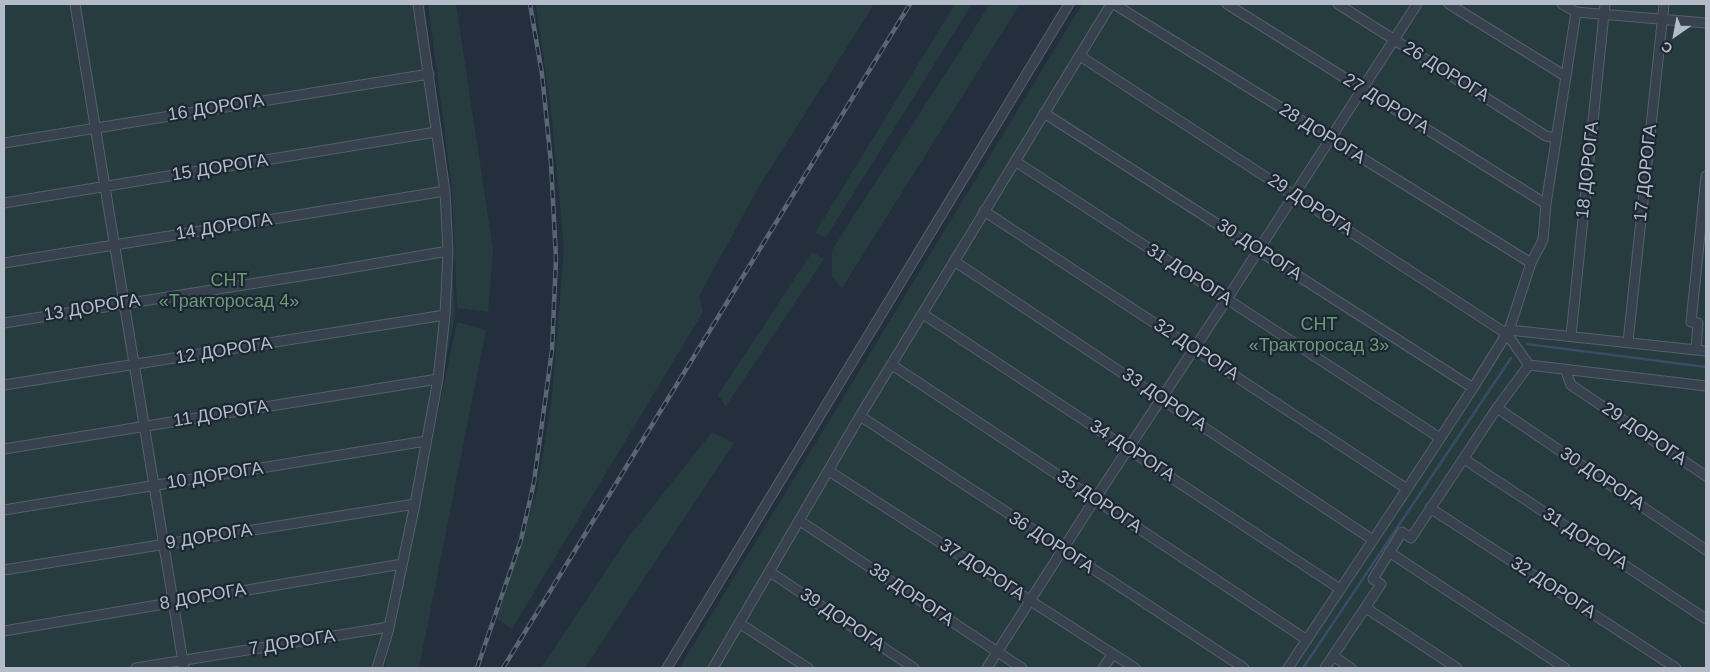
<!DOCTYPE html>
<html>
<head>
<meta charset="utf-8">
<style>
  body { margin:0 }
  #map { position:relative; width:1710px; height:672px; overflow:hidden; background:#242f3e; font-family:Helvetica,sans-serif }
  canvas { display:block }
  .frame { position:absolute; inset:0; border:5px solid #b4bcc9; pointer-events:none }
  .north { position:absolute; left:1650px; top:10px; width:50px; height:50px; -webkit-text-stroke:4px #1d2633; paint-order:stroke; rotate:213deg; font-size:14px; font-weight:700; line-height:20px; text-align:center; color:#b4bcc9 }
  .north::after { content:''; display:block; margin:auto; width:18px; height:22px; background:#b4bcc9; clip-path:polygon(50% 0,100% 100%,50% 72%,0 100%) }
</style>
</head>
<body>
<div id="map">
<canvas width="1710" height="672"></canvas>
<div class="frame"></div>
<div class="north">С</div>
</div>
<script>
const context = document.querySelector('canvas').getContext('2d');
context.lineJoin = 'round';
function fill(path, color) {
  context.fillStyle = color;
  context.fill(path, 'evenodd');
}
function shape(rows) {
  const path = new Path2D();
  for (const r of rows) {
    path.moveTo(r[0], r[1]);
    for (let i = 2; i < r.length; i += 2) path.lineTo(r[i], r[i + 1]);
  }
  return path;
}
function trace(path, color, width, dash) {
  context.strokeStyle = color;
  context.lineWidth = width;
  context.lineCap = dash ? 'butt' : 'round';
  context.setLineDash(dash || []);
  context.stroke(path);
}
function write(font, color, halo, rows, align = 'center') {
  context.font = font + ' Helvetica,sans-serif';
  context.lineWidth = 4.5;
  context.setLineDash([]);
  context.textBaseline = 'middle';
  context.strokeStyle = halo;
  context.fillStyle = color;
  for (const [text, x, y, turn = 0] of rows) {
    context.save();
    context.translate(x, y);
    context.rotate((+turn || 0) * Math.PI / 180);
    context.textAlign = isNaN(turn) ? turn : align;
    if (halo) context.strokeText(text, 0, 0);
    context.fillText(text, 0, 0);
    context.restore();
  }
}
fill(shape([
  [4,4,424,4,449,188,455,317,389,633,381,668,4,668],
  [428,4,456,4,493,249,488,312,457,308,452,189],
  [536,4,874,4,757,190,699,296,703,312,512,629,497,619,537,490,552,396,564,248,551,110],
  [955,4,972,4,826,237,815,233],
  [990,4,1020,4,842,288,832,277,832,250],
  [1082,4,1706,4,1706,668,679,668],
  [812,252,824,259,726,406,718,395],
  [457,322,486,330,419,668,384,668],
  [712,432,734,443,585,668,541,668,627,539]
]), '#263c3f');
trace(shape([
  [1527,344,1706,367],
  [1303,668,1511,358]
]), '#394c67', 2.5);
const street = shape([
  [75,4,184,668],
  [1114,4,1531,263],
  [1227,4,1546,204],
  [1338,4,1546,136,1556,138],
  [1449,4,1565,76],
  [1562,4,1576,12,1706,23],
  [1080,56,1507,334,1529,365],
  [1044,113,1473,388],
  [4,143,429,74],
  [1015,161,1440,438],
  [4,203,436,132],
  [984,211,1407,489],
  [954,261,1373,540],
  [4,263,445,191],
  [923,314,1340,589],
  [4,323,332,271,448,251],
  [1509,330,1531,263,1543,240,1546,204,1576,12],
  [1571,336,1605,4],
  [1628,342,1664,4],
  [1696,349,1698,323,1691,322,1706,176],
  [892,365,1307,640],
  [1529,365,1706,386],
  [1565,369,1571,385,1706,476],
  [4,385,445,315],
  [1497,408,1706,550],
  [860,416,1244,668],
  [4,449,438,379],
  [1464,459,1706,619],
  [829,471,1135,668],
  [1430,508,1676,668],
  [4,510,426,441],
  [800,521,1022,668],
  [1389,552,1565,668],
  [4,570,415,504],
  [770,572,914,668],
  [1366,608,1457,668],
  [739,623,808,668],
  [4,631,402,564],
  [1333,656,1351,668],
  [136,668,389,627],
  [377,668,388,632,415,504,438,379,445,315,448,251,445,191,418,4],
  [667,668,1069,4],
  [713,668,860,416,1111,4],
  [987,668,1095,499,1227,299,1417,4],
  [1103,668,1113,654],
  [1288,668,1407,489,1473,388,1509,330,1706,351],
  [1325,668,1381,584,1373,579,1402,532,1411,538,1497,408,1529,365]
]);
trace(street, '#565f6c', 11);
trace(street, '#38414e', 9);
const rail = shape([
  [477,668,521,540,534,482,552,350,556,259,551,163,542,74,530,4],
  [503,668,910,4]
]);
trace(rail, '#5a6575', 4.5);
trace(rail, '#1d2633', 2.5, [8]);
write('18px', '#b4bcc9', '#1d2633', [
  ["26 ДОРОГА",1446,72,32],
  ["27 ДОРОГА",1386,104,32],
  ["16 ДОРОГА",216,108,-9],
  ["28 ДОРОГА",1322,134,32],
  ["15 ДОРОГА",220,168,-9],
  ["18 ДОРОГА",1588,170,-84],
  ["17 ДОРОГА",1646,173,-84],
  ["29 ДОРОГА",1310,205,33],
  ["14 ДОРОГА",224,227,-9],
  ["30 ДОРОГА",1259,250,33],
  ["31 ДОРОГА",1189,275,33],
  ["13 ДОРОГА",92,308,-9],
  ["32 ДОРОГА",1196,350,33],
  ["12 ДОРОГА",224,351,-9],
  ["33 ДОРОГА",1164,400,34],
  ["11 ДОРОГА",221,414,-9],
  ["29 ДОРОГА",1644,434,34],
  ["34 ДОРОГА",1132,451,33],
  ["10 ДОРОГА",215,476,-9],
  ["30 ДОРОГА",1602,479,34],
  ["35 ДОРОГА",1099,502,34],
  ["9 ДОРОГА",209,537,-9],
  ["31 ДОРОГА",1585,539,33],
  ["36 ДОРОГА",1051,543,33],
  ["37 ДОРОГА",982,570,33],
  ["32 ДОРОГА",1553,588,33],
  ["38 ДОРОГА",911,595,34],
  ["8 ДОРОГА",203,597,-10],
  ["39 ДОРОГА",842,620,34],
  ["7 ДОРОГА",292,643,-9]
]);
write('18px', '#6b9a76', '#1d2633', [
  ["СНТ",229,281],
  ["«Тракторосад 4»",229,302],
  ["СНТ",1319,325],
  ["«Тракторосад 3»",1319,346]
]);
</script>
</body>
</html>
